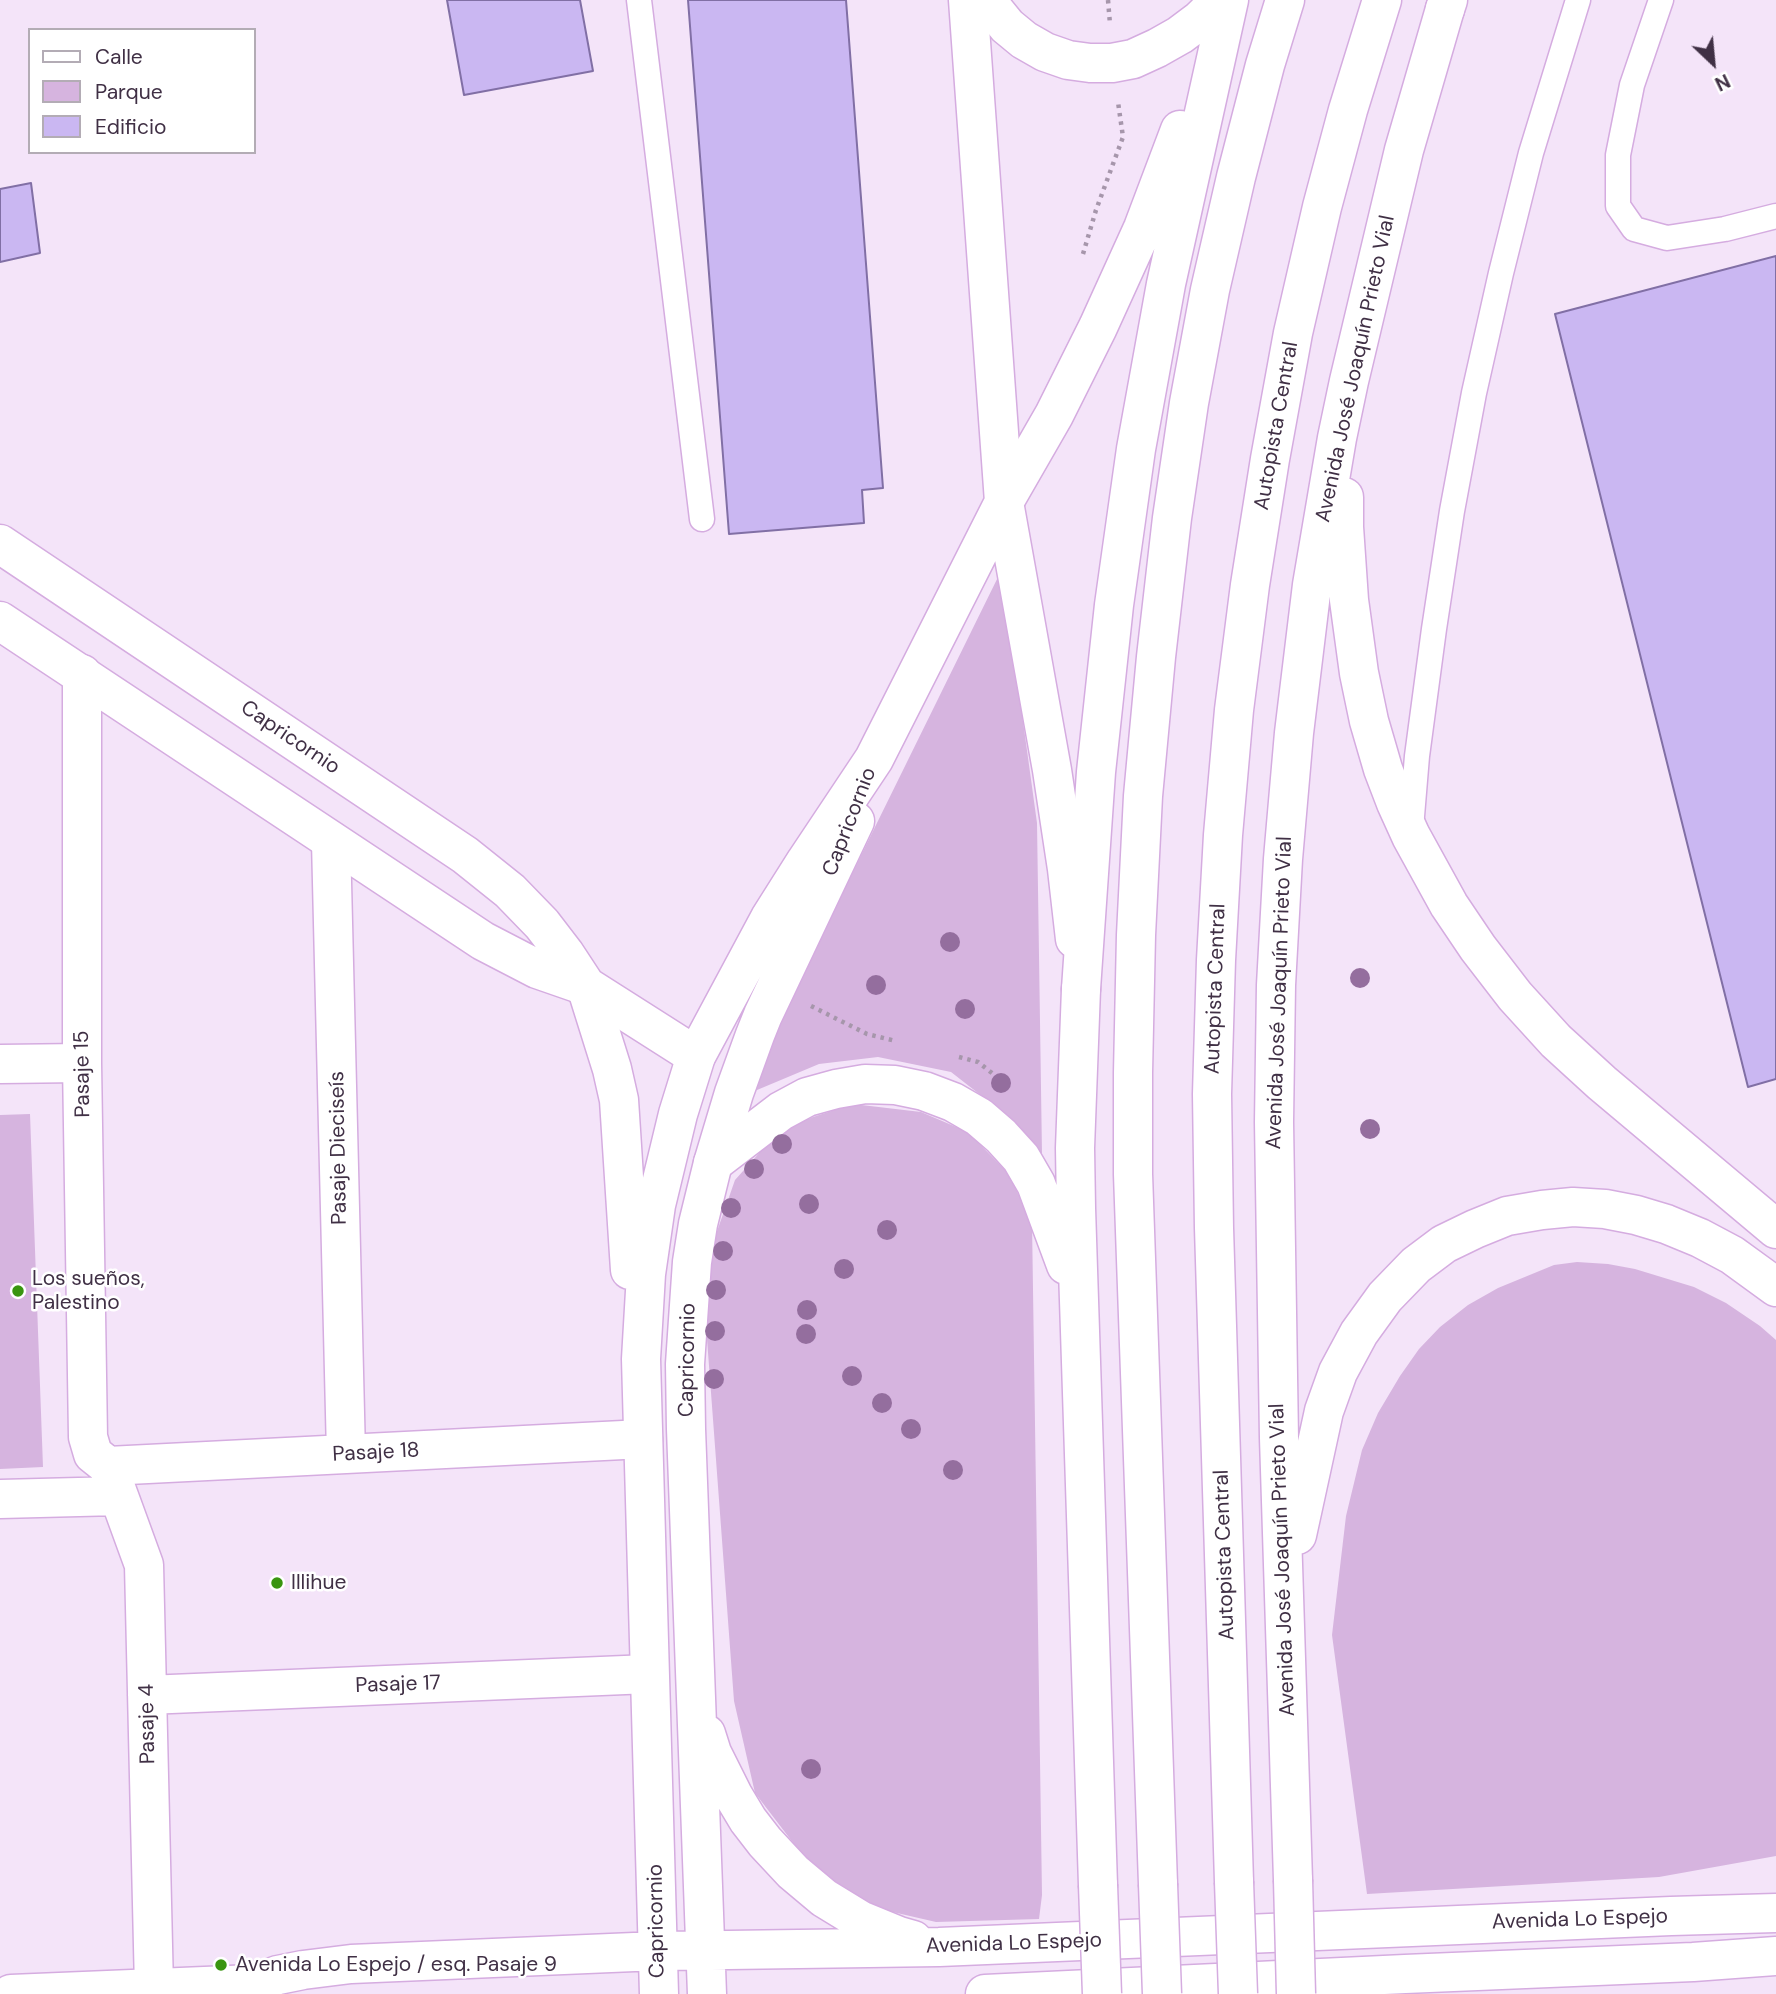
<!DOCTYPE html>
<html>
<head>
<meta charset="utf-8">
<style>
  body { margin:0 }
  #map { position:relative; width:1776px; height:1994px; overflow:hidden; background:#f4e4f9; font-family:"DM Sans",sans-serif }
  canvas { display:block }
  .legend { position:absolute; left:28px; top:28px; width:228px; height:126px; box-sizing:border-box; background:#fff; border:2px solid #b3acb5; margin:0; padding:9px 12px; list-style:none; font-size:21px; color:#403045 }
  .legend li { display:flex; align-items:center; gap:14px; height:35px }
  .legend b { width:35px; border:2px solid #b3acb5 }
  .north { position:absolute; left:1678px; top:28px; width:70px; height:70px; -webkit-text-stroke:5px #fff; paint-order:stroke; rotate:154deg; font-size:19px; font-weight:700; line-height:28px; text-align:center; color:#403045 }
  .north::after { content:''; display:block; margin:auto; width:24px; height:32px; background:#403045; clip-path:polygon(50% 0,100% 100%,50% 72%,0 100%) }
</style>
</head>
<body>
<div id="map">
<canvas width="1776" height="1994"></canvas>
<ul class="legend">
<li><b style="height:9px;background:#fff"></b>Calle</li>
<li><b style="height:19px;background:#d6b4df"></b>Parque</li>
<li><b style="height:19px;background:#cab7f2"></b>Edificio</li>
</ul>
<div class="north">N</div>
</div>
<script>
const context = document.querySelector('canvas').getContext('2d');
context.lineJoin = 'round';
function fill(path, color) {
  context.fillStyle = color;
  context.fill(path, 'evenodd');
}
function shape(rows) {
  const path = new Path2D();
  for (const r of rows) {
    path.moveTo(r[0], r[1]);
    for (let i = 2; i < r.length; i += 2) path.lineTo(r[i], r[i + 1]);
  }
  return path;
}
function trace(path, color, width, dash) {
  context.strokeStyle = color;
  context.lineWidth = width;
  context.lineCap = dash ? 'butt' : 'round';
  context.setLineDash(dash || []);
  context.stroke(path);
}
function write(font, color, halo, rows, align = 'center') {
  context.font = font + ' "DM Sans",sans-serif';
  context.lineWidth = 5;
  context.setLineDash([]);
  context.textBaseline = 'middle';
  context.strokeStyle = halo;
  context.fillStyle = color;
  for (const [text, x, y, turn = 0] of rows) {
    context.save();
    context.translate(x, y);
    context.rotate((+turn || 0) * Math.PI / 180);
    context.textAlign = isNaN(turn) ? turn : align;
    if (halo) context.strokeText(text, 0, 0);
    context.fillText(text, 0, 0);
    context.restore();
  }
}
fill(shape([
  [1002,569,1037,823,1042,1154,1010,1118,951,1072,878,1057,819,1064,757,1090,747,1087],
  [853,1104,921,1112,968,1132,1008,1173,1032,1222,1042,1895,1039,1919,936,1922,884,1910,817,1874,755,1793,734,1701,707,1339,708,1257,735,1180,778,1132,813,1117],
  [30,1114,43,1467,0,1469,0,1115],
  [1577,1262,1608,1264,1635,1269,1694,1287,1726,1303,1760,1326,1776,1340,1776,1856,1659,1877,1367,1894,1332,1635,1346,1516,1362,1450,1378,1413,1400,1376,1419,1349,1440,1327,1468,1305,1498,1288,1554,1265]
]), '#d6b4df');
const building = shape([
  [447,0,580,0,593,71,464,95,447,0],
  [688,0,846,0,883,488,862,490,864,523,729,534,688,0],
  [31,183,40,253,0,262,0,189,31,183],
  [1776,256,1776,1079,1748,1087,1555,314,1776,256]
]);
fill(building, '#cab7f2');
trace(building, '#816fa5', 2);
const service = shape([
  [639,0,702,519],
  [1661,0,1632,85,1618,155,1618,206,1634,229,1667,238,1725,229,1776,216],
  [1411,828,1417,756,1434,629,1452,511,1474,393,1501,273,1531,153,1578,0]
]);
const minor = shape([
  [82,674,82,1063,88,1437,93,1454,108,1466],
  [331,841,346,1454],
  [0,1064,82,1063],
  [108,1466,643,1439],
  [108,1466,144,1565,154,1988],
  [0,1499,118,1496],
  [147,1695,649,1674]
]);
const tertiary = shape([
  [0,544,465,855,510,891,542,924,565,954,586,986],
  [0,621,483,941,537,969,586,986,696,1056]
]);
const secondary = shape([
  [968,0,1004,502,1052,770,1067,869,1075,939],
  [1344,497,1344,527,1349,600,1359,673,1369,721,1383,769,1396,803,1411,836,1449,905,1478,948,1515,996,1556,1041,1602,1083,1776,1229],
  [586,986,612,1069,619,1100,630,1270],
  [1297,1535,1324,1411,1338,1372,1359,1333,1385,1297,1416,1265,1444,1244,1475,1229,1507,1216,1542,1210,1573,1207,1605,1209,1636,1215,1666,1224,1700,1238,1732,1255,1776,1287],
  [706,1734,712,1753,733,1795,748,1820,765,1842,793,1872,824,1898,860,1920,899,1936,913,1940],
  [1293,1880,1279,1438,1274,1122,1276,985,1283,859,1294,733,1312,585,1337,438,1349,381,1404,150,1445,9],
  [11,1994,253,1984,278,1975,303,1970,351,1964,658,1951,939,1947,1671,1916,1776,1913],
  [659,1994,641,1359,646,1274,656,1205,678,1114,696,1056,770,918,806,861,874,759,1004,502],
  [707,1994,686,1429,685,1364,692,1262,698,1224,713,1163,734,1093,755,1035,763,1015,855,821],
  [985,1994,1405,1974,1693,1962,1776,1956]
]);
const primary = shape([
  [1081,989,1075,1148,1076,1208,1098,1885],
  [713,1163,781,1111,807,1097,836,1089,865,1084,895,1085,924,1091,953,1102,979,1117,1001,1136,1021,1158,1036,1184,1066,1265]
]);
const motorway = shape([
  [986,0,1007,26,1024,40,1045,52,1068,60,1090,63,1112,63,1133,59,1157,48,1180,35,1200,20,1220,0],
  [1445,9,1448,0],
  [1004,502,1054,415,1098,327,1143,228,1180,130],
  [1081,989,1096,772,1114,605,1136,449,1166,284,1229,0],
  [1234,1882,1214,1228,1212,1094,1216,960,1223,835,1234,710,1250,585,1270,459,1293,333,1322,207,1348,110,1382,0],
  [1158,1884,1133,1174,1133,1073,1136,935,1143,796,1156,657,1172,518,1189,403,1210,290,1236,177,1265,65,1285,0]
]);
trace(service, '#d5ace0', 27);
trace(minor, '#d5ace0', 41);
trace(tertiary, '#d5ace0', 41);
trace(secondary, '#d5ace0', 41);
trace(primary, '#d5ace0', 41);
trace(motorway, '#d5ace0', 41);
trace(shape([
  [1108,0,1110,24],
  [1083,254,1096,210,1123,137,1118,102],
  [811,1006,867,1034,896,1041],
  [959,1057,978,1062,997,1077]
]), '#a696ab', 4.5, [3.5, 5]);
trace(service, '#fff', 24);
trace(minor, '#fff', 38);
trace(tertiary, '#fff', 38);
trace(secondary, '#fff', 38);
trace(primary, '#fff', 38);
trace(motorway, '#fff', 38);
const secondaryBridge = shape([
  [1293,1880,1296,1994]
]);
const primaryBridge = shape([
  [1098,1885,1102,1994]
]);
const motorwayBridge = shape([
  [1234,1882,1238,1994],
  [1158,1884,1162,1994]
]);
trace(secondaryBridge, '#d5ace0', 41, []);
trace(primaryBridge, '#d5ace0', 41, []);
trace(motorwayBridge, '#d5ace0', 41, []);
trace(secondaryBridge, '#fff', 38);
trace(primaryBridge, '#fff', 38);
trace(motorwayBridge, '#fff', 38);
context.fillStyle = '#946e9e';
for (const [x, y] of [
  [950,942],
  [1360,978],
  [876,985],
  [965,1009],
  [1001,1083],
  [1370,1129],
  [782,1144],
  [754,1169],
  [809,1204],
  [731,1208],
  [887,1230],
  [723,1251],
  [844,1269],
  [716,1290],
  [807,1310],
  [715,1331],
  [806,1334],
  [852,1376],
  [714,1379],
  [882,1403],
  [911,1429],
  [953,1470],
  [811,1769]
]) {
  context.beginPath();
  context.arc(x, y, 10, 0, 2 * Math.PI);
  context.fill();
}
for (const [x, y, r, color] of [
  [18,1291,7,"#399510"],
  [277,1583,7,"#399510"],
  [221,1965,7,"#399510"]
]) {
  const dot = new Path2D();
  dot.arc(x, y, r, 0, 2 * Math.PI);
  context.fillStyle = color;
  context.fill(dot);
  trace(dot, '#fff', 2.5);
}
write('21px', '#403045', '#fff', [
  ["Avenida José Joaquín Prieto Vial",1356,369,-78],
  ["Autopista Central",1277,426,-80],
  ["Capricornio",290,738,34],
  ["Capricornio",850,822,-69],
  ["Autopista Central",1216,989,-88],
  ["Avenida José Joaquín Prieto Vial",1280,993,-88],
  ["Pasaje 15",83,1074,-91],
  ["Pasaje Dieciseís",339,1148,-91],
  ["Capricornio",688,1360,-89],
  ["Pasaje 18",376,1453,-3],
  ["Autopista Central",1225,1555,-92],
  ["Avenida José Joaquín Prieto Vial",1283,1560,-92],
  ["Pasaje 17",398,1685,-2],
  ["Pasaje 4",148,1724,-91],
  ["Avenida Lo Espejo",1580,1920,-2],
  ["Capricornio",657,1921,-91],
  ["Avenida Lo Espejo",1014,1944,-2]
]);
write('21px', '#403045', '#fff', [
  ["Los sueños,",32,1279],
  ["Palestino",32,1303],
  ["Illihue",291,1583],
  ["Avenida Lo Espejo / esq. Pasaje 9",235,1965]
], 'left');
</script>
</body>
</html>
